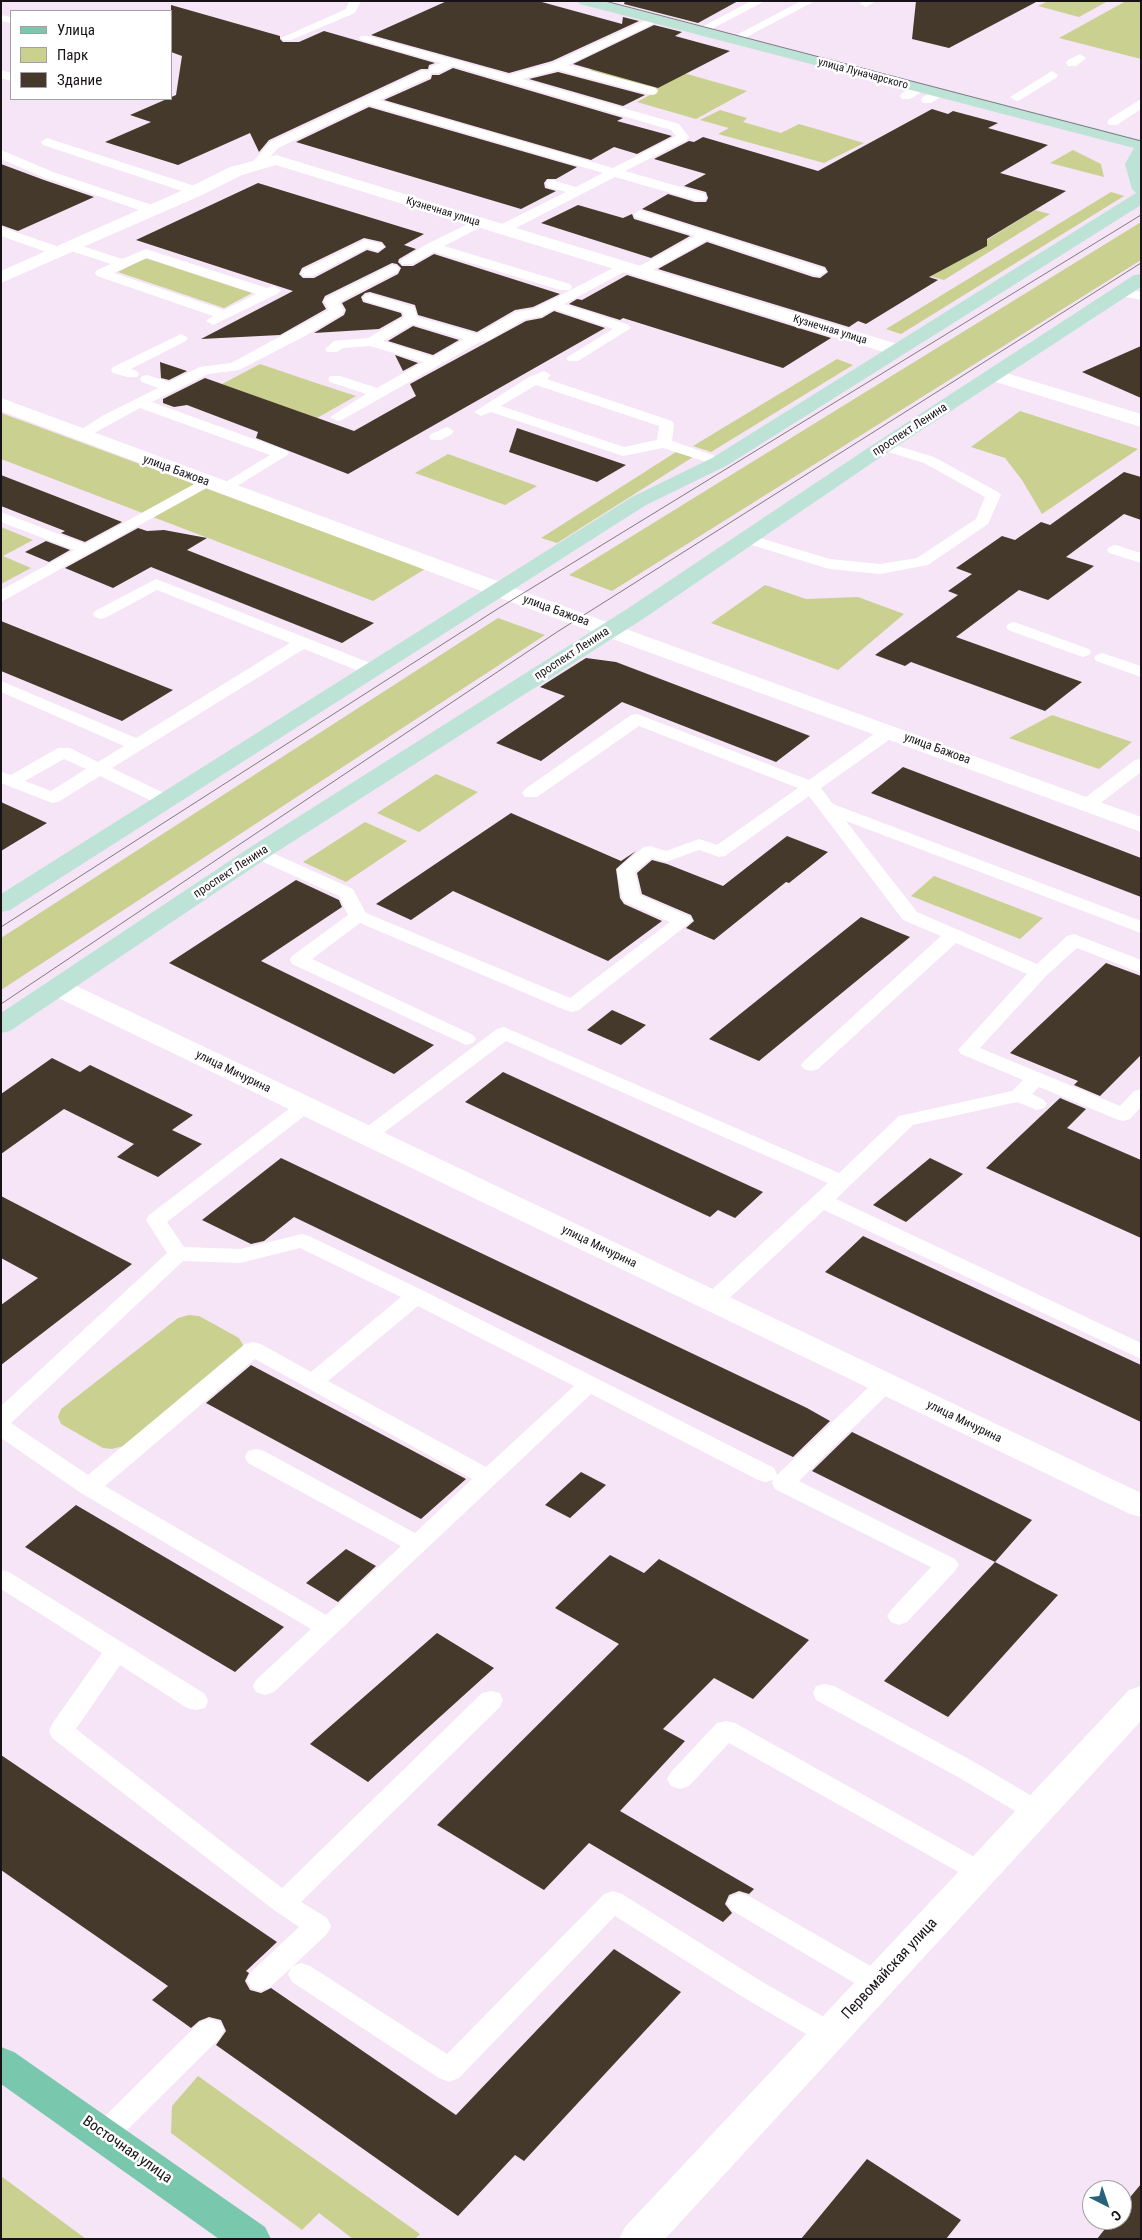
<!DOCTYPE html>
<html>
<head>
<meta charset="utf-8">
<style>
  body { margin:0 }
  #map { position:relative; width:1142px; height:2240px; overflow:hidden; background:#f5e5f6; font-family:"Roboto Condensed",sans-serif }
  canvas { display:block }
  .frame { position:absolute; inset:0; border:2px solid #171217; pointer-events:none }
  .legend { position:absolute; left:10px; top:10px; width:162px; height:90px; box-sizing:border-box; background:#fff; border:1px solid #a2a0a2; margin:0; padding:6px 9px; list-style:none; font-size:15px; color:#171217 }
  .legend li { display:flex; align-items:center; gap:10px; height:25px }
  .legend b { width:25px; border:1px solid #a2a0a2 }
  .north { position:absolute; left:1082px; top:2180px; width:50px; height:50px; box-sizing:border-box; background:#fff; border:1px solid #a2a0a2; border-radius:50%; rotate:139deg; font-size:14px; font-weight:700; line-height:20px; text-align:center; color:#171217 }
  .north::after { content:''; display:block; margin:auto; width:18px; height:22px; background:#29627b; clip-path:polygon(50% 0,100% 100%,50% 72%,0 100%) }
</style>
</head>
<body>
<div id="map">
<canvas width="1142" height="2240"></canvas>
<div class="frame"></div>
<ul class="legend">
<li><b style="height:6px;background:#79c7ad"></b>Улица</li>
<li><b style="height:14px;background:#cad090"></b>Парк</li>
<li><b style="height:14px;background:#45392b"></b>Здание</li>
</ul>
<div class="north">С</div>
</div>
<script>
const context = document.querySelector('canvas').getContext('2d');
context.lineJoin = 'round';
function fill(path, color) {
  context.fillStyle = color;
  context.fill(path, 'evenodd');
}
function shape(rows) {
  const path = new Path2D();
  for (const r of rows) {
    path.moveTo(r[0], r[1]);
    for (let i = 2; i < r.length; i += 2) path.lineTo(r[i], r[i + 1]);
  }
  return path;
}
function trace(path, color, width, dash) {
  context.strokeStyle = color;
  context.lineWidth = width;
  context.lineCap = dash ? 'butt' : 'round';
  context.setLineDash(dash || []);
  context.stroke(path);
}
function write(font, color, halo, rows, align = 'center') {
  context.font = font + ' "Roboto Condensed",sans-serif';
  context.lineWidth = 5;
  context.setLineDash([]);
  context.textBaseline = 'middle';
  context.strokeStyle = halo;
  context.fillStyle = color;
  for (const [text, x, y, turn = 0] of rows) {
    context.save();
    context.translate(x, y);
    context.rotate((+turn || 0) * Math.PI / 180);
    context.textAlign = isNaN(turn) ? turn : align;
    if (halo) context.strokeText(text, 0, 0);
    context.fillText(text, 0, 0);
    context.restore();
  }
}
fill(shape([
  [1048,1,1108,1,1079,17,1038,6],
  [1126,1,1141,1,1141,59,1059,38],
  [620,55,747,91,696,119,637,102,659,90,590,70],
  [720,110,747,118,743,122,781,133,799,124,864,143,824,163,718,134,729,128,700,120],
  [1073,150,1101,164,1104,177,1050,163],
  [1111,192,1124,196,901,334,886,329],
  [1035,210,1050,214,944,280,929,276],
  [1141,222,1141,260,612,591,569,575],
  [145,258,252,293,224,308,118,272],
  [837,359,853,365,711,452,693,446],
  [260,364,313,382,356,396,317,418,222,384],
  [1020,411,1138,449,1042,514,1022,480,1005,458,971,447],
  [1,413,425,569,373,601,1,459],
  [676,452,693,457,557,543,541,538],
  [448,454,537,486,505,505,415,473],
  [1,527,33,540,3,556,31,568,1,584],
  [765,585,806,599,858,597,904,614,838,670,711,623],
  [498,618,545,635,1,990,1,938],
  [1052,715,1132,742,1099,769,1009,738],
  [436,774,478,792,419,832,377,813],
  [365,822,407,841,346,882,303,862],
  [934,876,1043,918,1020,939,911,896],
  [189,1315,199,1316,239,1338,243,1345,240,1353,124,1446,112,1449,103,1448,61,1424,58,1417,61,1409,178,1318],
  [198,2076,420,2234,415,2239,353,2239,319,2213,302,2230,171,2133,172,2106],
  [1,2176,86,2239,1,2239]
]), '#cad090');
fill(shape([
  [447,1,538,1,622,24,623,17,639,21,552,61,509,73,371,35],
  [625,1,738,1,698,23,624,4],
  [916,1,1038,1,949,48,912,39],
  [171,5,280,36,280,39,283,42,299,42,324,31,435,63,429,65,428,69,421,69,269,140,259,152,250,133,178,165,105,142,151,122,130,115,176,95,182,56,171,52],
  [654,25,682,32,675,36,730,51,658,88,573,64],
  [453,68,623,118,617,121,672,136,637,154,614,147,591,160,384,100,431,79,432,75,439,75],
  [558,72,645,95,623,106,529,79],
  [369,107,577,167,556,179,547,179,544,183,545,188,556,191,521,209,296,142],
  [932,109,948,114,953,111,998,123,988,128,1048,145,1000,173,1066,191,987,239,987,246,929,277,938,280,866,324,858,321,849,327,658,269,707,242,813,277,820,278,828,272,825,267,642,209,668,194,695,202,706,202,708,198,706,192,684,186,706,174,654,159,689,141,694,142,703,137,818,171],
  [1,164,44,180,94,197,18,231,1,225],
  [258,183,424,234,404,245,416,249,399,259,398,262,402,266,413,266,434,254,560,294,533,307,515,310,477,332,418,315,415,305,370,292,365,293,361,297,363,302,401,313,402,316,379,329,314,333,344,315,346,310,342,303,398,274,401,268,397,264,392,263,325,296,322,302,326,309,280,335,201,339,293,291,136,240],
  [364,238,382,242,386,247,378,253,367,250,314,278,303,278,299,274,302,268],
  [578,205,623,218,632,214,634,219,690,236,651,258,541,223],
  [627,275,831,338,783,368,623,318,620,320,569,304,577,299,582,300],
  [554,311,605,328,348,474,256,438,258,432,187,405,174,407,163,403,163,399,205,378,354,431,416,396,410,384,526,321,542,318],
  [413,326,459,340,433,355,388,341],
  [1141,346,1141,398,1082,372],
  [395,355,418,363,403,371],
  [160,362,187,371,169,380,161,378],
  [517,428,626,465,597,482,509,452],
  [1124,472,1141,477,1141,520,1124,514,1066,557,1094,566,1048,600,1019,590,956,637,1082,682,1045,711,911,662,905,666,875,655,958,595,948,591,972,574,956,568,1002,536,1015,540,1041,522,1050,525],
  [1,475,122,522,85,542,61,533,65,531,1,506],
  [138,528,147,531,164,530,207,538,187,550,374,623,342,643,151,567,113,588,65,568],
  [46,541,70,550,49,562,25,552],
  [1,621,173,690,122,721,1,671],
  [586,658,616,662,810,736,776,762,622,702,541,761,496,743,565,696,540,687],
  [903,767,1141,858,1141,897,871,793],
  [1,802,47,823,1,851],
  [511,813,621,861,636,851,616,869,620,898,624,904,662,921,608,961,453,891,411,920,376,904],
  [787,836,828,852,789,883,786,882,714,940,686,928,694,921,691,915,642,894,637,873,652,860,667,864,723,886],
  [296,880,339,900,342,907,261,961,434,1045,394,1074,169,963],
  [861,917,910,937,759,1061,709,1039],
  [1106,963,1141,976,1141,1055,1100,1096,1074,1085,1078,1081,1010,1053],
  [612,1010,646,1025,621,1045,587,1030],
  [52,1058,80,1072,90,1065,193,1115,172,1130,202,1144,158,1177,117,1157,134,1144,64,1109,1,1154,1,1094],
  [503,1072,713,1169,763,1192,735,1218,718,1210,710,1217,465,1102],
  [1060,1098,1086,1109,1067,1128,1141,1160,1141,1238,986,1168],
  [281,1158,807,1408,830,1421,793,1457,294,1217,264,1241,251,1244,202,1220],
  [930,1158,963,1174,906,1222,873,1205],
  [1,1196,132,1264,1,1365,1,1305,38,1278,1,1258],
  [863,1236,1141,1365,1141,1422,825,1272],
  [251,1365,285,1383,466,1479,421,1519,206,1403],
  [852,1432,1032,1520,995,1562,812,1471],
  [581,1472,606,1485,570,1518,545,1505],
  [76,1505,284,1627,235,1672,25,1547],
  [346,1549,376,1566,338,1602,306,1583],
  [610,1555,644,1573,659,1559,809,1640,753,1699,714,1678,663,1729,685,1741,620,1811,754,1889,749,1894,739,1891,729,1895,725,1904,732,1913,723,1922,589,1843,544,1890,437,1825,619,1644,555,1608],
  [995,1562,1058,1595,948,1717,884,1681],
  [437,1633,494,1668,368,1782,310,1744],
  [1,1755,277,1942,246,1971,249,1973,245,1981,250,1990,261,1993,271,1988,456,2115,614,1949,681,1992,524,2161,515,2155,458,2216,216,2045,226,2031,221,2020,209,2017,199,2021,191,2028,152,2000,168,1986,1,1870],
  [867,2159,961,2220,946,2239,801,2239],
  [1141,2184,1141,2239,1097,2239,1112,2220,1122,2220,1122,2207]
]), '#45392b');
fill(shape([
  [349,1,361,1,355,13,291,40,283,40,281,38,346,9,349,1],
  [751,1,765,1,704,33,700,34,694,31,751,1],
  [801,1,815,1,737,42,729,42,727,40,801,1],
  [863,1,876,1,866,7,860,4,863,1],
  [1,15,11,17,11,23,1,21,1,15],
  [655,16,659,17,661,19,659,21,568,65,656,88,658,91,656,94,652,95,558,70,522,79,679,124,689,137,687,140,625,171,705,194,706,197,705,200,695,200,615,177,506,233,496,233,494,230,496,227,566,192,547,187,546,184,547,181,552,180,576,187,603,173,369,105,278,148,261,167,253,167,251,164,270,142,422,71,429,71,430,67,441,63,361,40,359,38,361,36,369,36,509,75,553,63,655,16],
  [453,66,671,130,676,136,613,168,379,100,430,77,431,73,438,73,453,66],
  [1080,54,1086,58,1084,60,1076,66,1068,66,1066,63,1068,60,1080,54],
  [1,70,11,73,11,81,1,78,1,70],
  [1052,71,1058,75,1056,78,1020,100,1016,101,1010,97,1052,71],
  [919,84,923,85,925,88,923,91,910,99,902,99,900,96,902,93,919,84],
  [938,89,942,90,944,93,942,96,931,103,923,103,921,100,923,97,938,89],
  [1141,99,1141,109,1117,125,1109,125,1107,122,1109,119,1141,99],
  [47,138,201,188,202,191,196,195,191,194,43,145,41,142,47,138],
  [1,150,53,172,158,207,159,210,158,213,148,213,45,178,1,159,1,150],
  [640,210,824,269,826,272,819,276,814,275,707,240,644,275,634,275,632,272,634,269,695,236,635,217,634,214,640,210],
  [478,219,485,223,483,226,444,246,570,284,572,287,570,290,560,290,434,252,412,264,402,264,400,261,427,244,478,219],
  [1,227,65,249,67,252,65,255,55,255,1,236,1,227],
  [365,240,382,244,384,247,377,251,367,248,313,276,303,276,301,273,303,270,365,240],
  [73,243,122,259,146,249,267,288,274,286,281,290,279,293,213,325,206,321,213,316,97,276,95,273,97,270,111,264,68,250,66,247,68,244,73,243],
  [147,258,256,294,224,310,114,273,147,258],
  [623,263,628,264,630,267,628,270,564,304,629,325,631,328,578,361,568,361,566,358,613,329,554,309,542,316,525,319,489,340,480,342,342,420,337,421,330,417,366,394,330,382,328,379,330,376,340,376,377,388,423,362,370,346,343,348,337,352,327,352,325,349,334,341,368,338,404,317,403,312,365,301,363,298,365,295,370,294,414,307,417,317,477,334,516,312,534,309,623,263],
  [413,324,464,339,433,357,383,341,413,324],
  [392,265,397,266,399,269,397,272,339,302,344,311,342,314,305,336,239,370,208,374,152,402,287,451,289,454,229,491,224,493,219,491,216,488,270,455,140,408,85,438,80,439,73,435,102,416,158,388,142,382,140,379,142,376,147,375,169,382,200,367,231,363,329,310,324,301,326,298,392,265],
  [1122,288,1141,292,1141,300,1117,295,1115,292,1122,288],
  [181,334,188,338,186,341,131,369,137,371,139,374,137,377,127,377,113,373,111,370,113,367,181,334],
  [544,371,551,375,547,379,672,421,674,424,672,441,724,459,726,462,724,465,719,466,663,448,623,456,491,412,481,416,474,412,529,377,544,371],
  [536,385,659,426,657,440,624,447,501,406,536,385],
  [447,427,454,431,452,434,441,440,431,440,429,437,431,434,447,427],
  [884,442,934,457,998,492,1001,495,988,524,928,565,880,574,829,569,742,542,739,539,742,536,747,534,830,559,880,564,917,558,976,519,985,497,924,463,879,449,877,446,879,443,884,442],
  [207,477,212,479,215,482,212,485,1,602,1,590,74,550,1,522,1,512,85,544,207,477],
  [1115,545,1141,553,1141,563,1109,553,1107,550,1109,547,1115,545],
  [156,579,378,666,380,670,378,674,366,674,304,649,112,768,172,797,175,801,172,805,160,805,100,776,58,802,52,803,1,783,1,772,11,775,58,748,70,748,98,762,124,746,1,692,1,681,136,738,290,643,157,590,107,617,101,619,95,617,93,614,95,611,156,579],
  [64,759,86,769,51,791,25,781,64,759],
  [1014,622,1089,649,1091,652,1089,655,1083,657,1077,655,1008,630,1006,627,1008,624,1014,622],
  [1102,653,1141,666,1141,677,1096,661,1094,658,1096,655,1102,653],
  [637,714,809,780,884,727,896,727,898,731,896,735,821,788,833,804,1141,921,1141,933,846,821,917,912,1037,964,1067,936,1074,934,1141,960,1141,973,1077,948,1046,976,980,1048,1120,1106,1134,1091,1141,1089,1141,1107,1130,1119,1123,1121,1116,1119,1039,1087,1032,1094,1044,1100,1047,1104,1044,1108,1037,1110,1017,1102,913,1125,836,1199,1141,1343,1141,1359,824,1210,721,1306,713,1308,705,1306,702,1301,705,1296,828,1183,506,1041,374,1140,367,1142,360,1140,357,1136,360,1132,497,1029,504,1027,839,1173,899,1116,1012,1091,1023,1080,961,1054,958,1050,1027,974,956,943,818,1069,811,1071,804,1069,801,1065,804,1061,941,936,903,920,809,796,725,856,719,857,699,850,666,862,652,858,635,872,640,895,690,917,692,921,579,1010,572,1012,565,1010,360,923,312,959,473,1035,476,1039,473,1043,466,1045,292,964,290,960,292,956,348,915,339,896,252,857,249,853,252,849,258,848,264,849,353,889,366,913,570,998,670,922,625,902,622,898,617,870,620,866,644,847,650,846,666,851,699,839,717,845,798,788,639,726,537,797,525,797,522,793,525,789,631,715,637,714],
  [1141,759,1141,772,1094,808,1082,808,1079,804,1082,800,1135,760,1141,759],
  [305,1100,312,1102,315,1106,312,1110,167,1222,184,1247,240,1249,302,1234,309,1236,424,1291,774,1468,777,1474,776,1476,877,1379,885,1377,893,1379,896,1384,893,1389,799,1481,955,1559,959,1565,955,1571,907,1622,899,1625,891,1622,887,1616,891,1610,931,1567,775,1489,772,1483,773,1480,766,1482,758,1480,591,1394,274,1692,265,1695,256,1692,253,1686,256,1680,311,1629,81,1493,1,1438,1,1406,167,1253,146,1220,149,1215,298,1102,305,1100],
  [300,1248,401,1297,311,1372,261,1344,253,1342,245,1344,88,1475,11,1423,183,1261,240,1263,300,1248],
  [418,1306,574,1386,486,1467,328,1381,418,1306],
  [255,1359,472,1479,415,1533,264,1451,256,1449,248,1451,245,1457,248,1463,401,1546,326,1615,105,1486,255,1359],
  [1,1570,9,1572,205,1694,208,1701,205,1708,196,1710,187,1708,120,1665,76,1729,282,1888,482,1693,491,1691,500,1693,503,1700,500,1707,301,1902,327,1918,331,1926,327,1934,293,1966,301,1963,310,1966,447,2054,604,1894,613,1891,622,1894,764,1983,840,2026,844,2034,840,2042,830,2045,820,2042,746,1999,615,1916,459,2078,449,2082,439,2078,292,1982,288,1974,291,1968,269,1988,260,1991,251,1988,247,1980,251,1972,299,1927,274,1910,52,1738,49,1731,52,1724,102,1653,1,1589,1,1570],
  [825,1684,834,1686,976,1763,1045,1804,1049,1811,1045,1818,1036,1821,1027,1818,958,1777,816,1700,813,1693,816,1686,825,1684],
  [726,1721,735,1723,989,1865,993,1872,989,1879,980,1882,971,1879,729,1743,689,1786,680,1789,671,1786,667,1779,671,1772,717,1723,726,1721],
  [740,1893,749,1896,886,1975,890,1983,886,1991,877,1994,868,1991,731,1910,727,1903,731,1896,740,1893],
  [210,2019,220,2022,224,2030,220,2038,115,2142,105,2146,95,2142,91,2134,95,2126,200,2022,210,2019]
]), '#fff');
fill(shape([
  [276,155,904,346,907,350,904,354,897,356,890,354,276,165,242,175,202,195,1,283,1,271,190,187,230,167,276,155],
  [993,369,1141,414,1141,427,986,379,983,375,986,371,993,369],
  [1,398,508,585,511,590,508,595,500,597,492,595,1,411,1,398],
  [57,979,66,981,1141,1493,1141,1517,1130,1514,48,993,44,987,48,981,57,979]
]), '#fff');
fill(shape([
  [500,583,1141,817,1141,832,492,595,489,590,492,585,500,583],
  [1141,1686,1141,1721,665,2239,619,2239,625,2227,1129,1690,1141,1686]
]), '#fff');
fill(shape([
  [577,1,604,1,1141,140,1141,205,726,466,646,505,10,910,1,912,1,894,632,497,712,458,1136,193,1132,189,1125,164,1134,148,580,4,577,1],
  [1141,274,1141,287,891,450,643,619,267,858,10,1031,1,1033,1,1013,249,848,627,609,877,442,1134,275,1141,274]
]), '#bce3d6');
fill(shape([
  [1,2047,14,2052,265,2227,271,2239,219,2239,1,2084,1,2047]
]), '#79c7ad');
trace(shape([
  [605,1,1141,141],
  [1,927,499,608,1141,215],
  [1,1004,557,632,1141,263]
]), '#837983', 1);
write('11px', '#171217', '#fff', [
  ["улица Луначарского",863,74,15],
  ["Кузнечная улица",443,212,17],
  ["Кузнечная улица",830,330,17]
]);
write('12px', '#171217', '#fff', [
  ["проспект Ленина",910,430,-33],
  ["улица Бажова",176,471,20],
  ["улица Бажова",556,611,20],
  ["проспект Ленина",572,654,-33],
  ["улица Бажова",937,749,20],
  ["проспект Ленина",231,872,-33],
  ["улица Мичурина",233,1072,26],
  ["улица Мичурина",599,1247,26],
  ["улица Мичурина",964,1422,26]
]);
write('15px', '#171217', '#fff', [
  ["Первомайская улица",890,1969,-47],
  ["Восточная улица",127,2150,35]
]);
</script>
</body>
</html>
